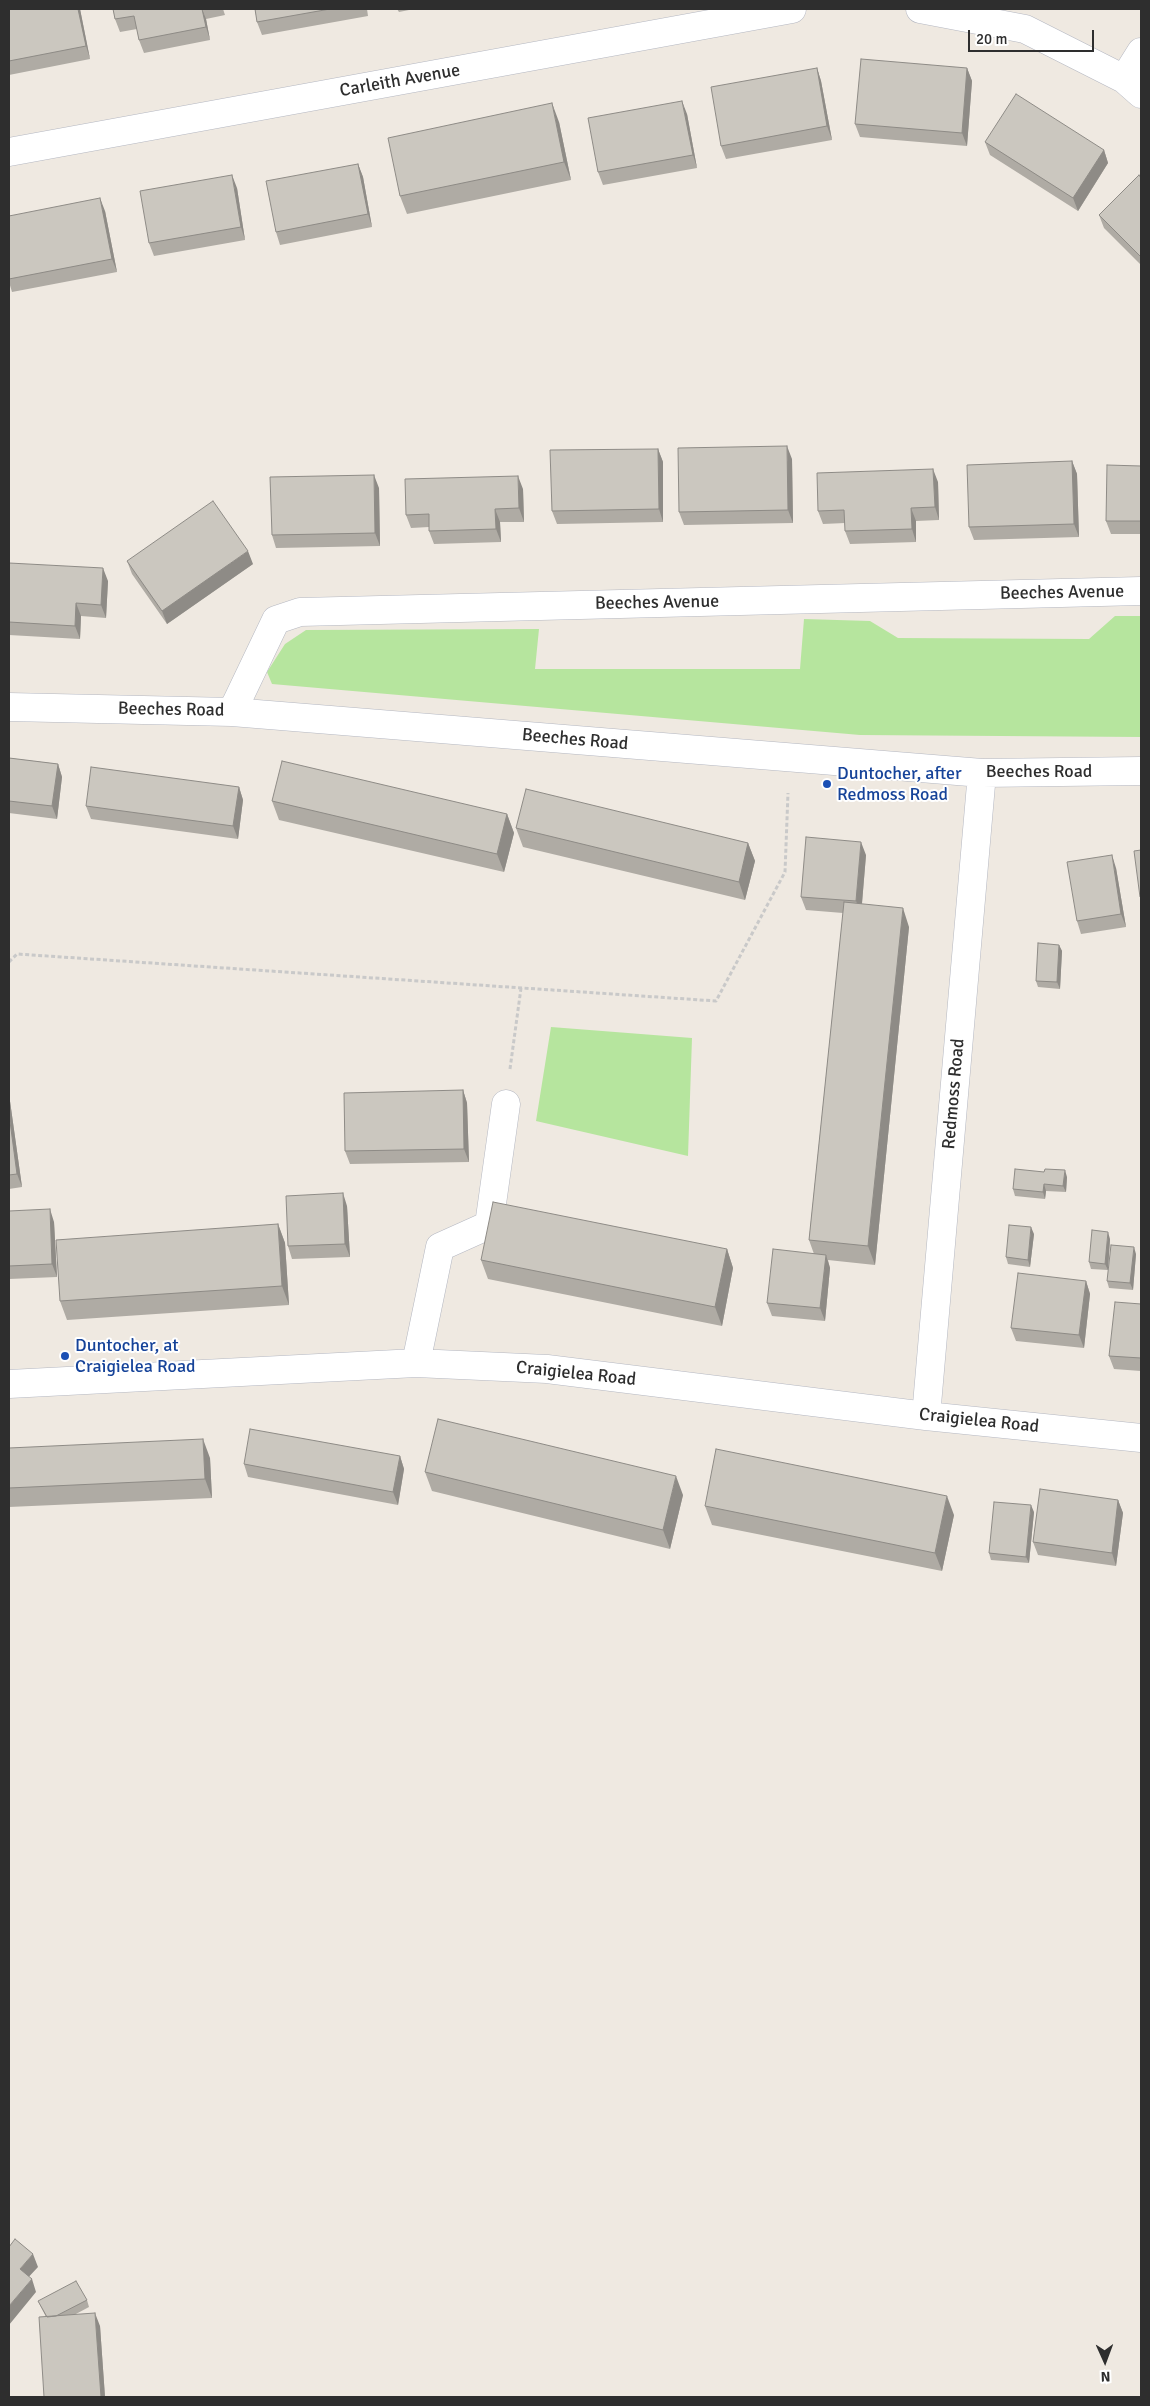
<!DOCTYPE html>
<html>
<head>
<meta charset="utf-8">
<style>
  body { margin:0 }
  #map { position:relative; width:1150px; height:2406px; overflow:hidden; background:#efe9e1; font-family:Signika,sans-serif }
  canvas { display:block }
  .frame { position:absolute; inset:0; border:10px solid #2e2e2e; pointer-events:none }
  .north { position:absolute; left:1080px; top:2336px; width:50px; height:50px; -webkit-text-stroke:4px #fff; paint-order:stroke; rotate:178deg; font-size:14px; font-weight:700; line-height:20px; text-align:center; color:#2e2e2e }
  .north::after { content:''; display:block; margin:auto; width:18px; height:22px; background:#2e2e2e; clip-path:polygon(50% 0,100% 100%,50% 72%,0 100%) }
  .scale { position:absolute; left:968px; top:30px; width:126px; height:22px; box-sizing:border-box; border:2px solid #2e2e2e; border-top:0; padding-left:6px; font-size:15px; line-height:18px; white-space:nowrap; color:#2e2e2e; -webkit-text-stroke:4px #fff; paint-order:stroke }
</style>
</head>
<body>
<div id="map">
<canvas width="1150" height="2406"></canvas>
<div class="frame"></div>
<div class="north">N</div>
<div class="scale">20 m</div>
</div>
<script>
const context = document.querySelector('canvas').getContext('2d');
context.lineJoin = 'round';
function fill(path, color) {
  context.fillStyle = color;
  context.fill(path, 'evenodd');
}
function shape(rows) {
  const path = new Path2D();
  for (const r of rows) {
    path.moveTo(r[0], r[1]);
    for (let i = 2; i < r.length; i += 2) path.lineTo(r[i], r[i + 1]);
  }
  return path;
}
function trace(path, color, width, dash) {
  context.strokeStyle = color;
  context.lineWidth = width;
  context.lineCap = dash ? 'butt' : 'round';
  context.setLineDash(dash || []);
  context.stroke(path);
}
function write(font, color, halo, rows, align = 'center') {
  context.font = font + ' Signika,sans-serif';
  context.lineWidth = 4;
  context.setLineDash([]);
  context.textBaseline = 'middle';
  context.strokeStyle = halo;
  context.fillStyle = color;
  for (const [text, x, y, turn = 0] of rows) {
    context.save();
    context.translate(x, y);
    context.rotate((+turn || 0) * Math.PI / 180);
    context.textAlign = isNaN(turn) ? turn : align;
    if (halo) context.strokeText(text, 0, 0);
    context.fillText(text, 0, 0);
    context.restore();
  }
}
fill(shape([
  [1115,616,1141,616,1141,737,860,735,272,684,267,672,285,644,306,630,539,629,535,669,800,669,804,619,870,621,898,638,1089,639],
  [551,1027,692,1038,688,1156,536,1121]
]), '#b6e59e');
const street = shape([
  [920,9,1025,29,1124,79,1141,94],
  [1124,79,1141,52],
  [9,152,792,9],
  [9,707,232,712,982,773,1141,771],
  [232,712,276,620,300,612,1141,591],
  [416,1363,440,1247,489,1225,506,1104],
  [9,1384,416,1363,547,1369,926,1416,1141,1438],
  [926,1416,982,773]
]);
trace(street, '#b4b7c1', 29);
trace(shape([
  [9,962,17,954,716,1001,785,872,788,793],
  [510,1069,521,988]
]), '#c9c9c9', 3, [4, 2.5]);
trace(street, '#fff', 28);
fill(shape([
  [9,9,80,9,90,59,9,75],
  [113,9,223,9,225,15,206,19,210,40,144,53,139,40,137,29,120,32,115,19],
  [255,9,367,9,368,16,262,35,257,22],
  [397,9,414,9,399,12],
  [817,68,821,81,832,140,726,159,721,146],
  [967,68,972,81,967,146,860,137,855,124],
  [687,114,697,168,603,185,598,172],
  [559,122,571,180,407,214,400,196],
  [985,142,1104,150,1108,163,1078,211,990,155],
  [358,164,363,177,372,227,280,245,276,232],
  [1141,178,1141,265,1104,228,1099,215],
  [237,188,245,240,154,256,149,243],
  [105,211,117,272,12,292,9,282,9,216],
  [658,449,663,462,663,522,557,524,552,511],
  [792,459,793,523,684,525,679,512],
  [1072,461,1077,474,1079,537,974,540,969,527],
  [1141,466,1141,534,1111,534,1106,521],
  [938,482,939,520,916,521,916,542,850,544,845,531,845,523,823,524,818,511],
  [379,488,380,546,276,548,272,535],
  [523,489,524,522,500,522,501,542,434,544,429,531,429,527,411,528,406,515],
  [127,561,253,564,167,624,132,574],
  [9,563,108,581,106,618,81,616,80,639,9,635],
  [9,758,58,764,62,777,57,819,9,813],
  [239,787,243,800,238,839,91,819,86,806],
  [272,801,507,814,514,833,504,872,279,820],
  [516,828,748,843,755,861,745,900,523,847],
  [866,855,862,904,909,927,875,1265,828,1260,830,1268,825,1321,772,1316,767,1303,814,1254,809,1240,843,913,806,910,801,897],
  [1116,868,1126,927,1081,934,1077,921],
  [1059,945,1062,951,1060,989,1038,987,1036,981],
  [463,1090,467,1103,469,1162,350,1164,345,1151],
  [9,1094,22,1187,9,1189],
  [1067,1177,1066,1192,1046,1191,1045,1199,1015,1196,1013,1189],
  [347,1206,350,1257,292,1259,288,1246],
  [9,1211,54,1222,57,1277,9,1279],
  [278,1224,285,1243,289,1305,67,1320,60,1301],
  [1034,1234,1030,1267,1008,1264,1006,1257],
  [1110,1239,1108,1270,1091,1269,1089,1262],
  [727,1249,733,1268,722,1326,488,1279,481,1260],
  [1136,1254,1133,1290,1109,1288,1107,1281],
  [1086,1281,1090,1294,1084,1348,1016,1341,1011,1328],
  [1141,1304,1141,1371,1114,1369,1109,1356],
  [9,1448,210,1458,212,1498,9,1507],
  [400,1456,404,1469,398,1505,248,1477,244,1464],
  [425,1472,683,1495,670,1549,432,1491],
  [1118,1500,1123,1513,1116,1566,1038,1555,1033,1542],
  [705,1506,954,1515,942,1571,712,1525],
  [1034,1512,1029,1563,991,1560,989,1553],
  [87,2300,89,2307,74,2315,100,2326,105,2397,44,2397,46,2317,38,2301]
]), '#afaba4');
fill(shape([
  [78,9,80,9,90,59,86,46],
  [202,9,206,19,210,40,206,27],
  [817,68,821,81,832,140,827,126],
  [967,68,972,81,967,146,962,133],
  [682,101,687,114,697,168,693,155],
  [552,103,559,122,571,180,564,162],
  [1104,150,1108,163,1078,211,1073,198],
  [358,164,363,177,372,227,368,214],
  [232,175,237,188,245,240,241,227],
  [100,198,105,211,117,272,112,259],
  [787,446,792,459,793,523,788,510],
  [658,449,663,462,663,522,659,509],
  [1072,461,1077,474,1079,537,1074,524],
  [933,469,938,482,939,520,935,507],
  [374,475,379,488,380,546,375,533],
  [518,476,523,489,524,522,519,508],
  [911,508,916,521,916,542,912,529],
  [495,509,500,522,501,542,496,529],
  [248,551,253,564,167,624,162,611],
  [103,568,108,581,106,618,101,605],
  [76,603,81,616,80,639,75,626],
  [58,764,62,777,57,819,52,806],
  [239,787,243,800,238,839,233,826],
  [507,814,514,833,504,872,497,854],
  [861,842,866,855,861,914,856,901],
  [748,843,755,861,745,900,739,882],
  [1112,855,1116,868,1126,927,1121,914],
  [903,908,909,927,875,1265,868,1246],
  [1059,945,1062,951,1060,989,1057,982],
  [463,1090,467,1103,469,1162,464,1149],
  [9,1094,22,1187,17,1174,9,1114],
  [1065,1170,1067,1177,1066,1192,1063,1186],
  [1044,1184,1046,1191,1045,1199,1043,1192],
  [343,1193,347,1206,350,1257,345,1244],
  [50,1209,54,1222,57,1277,52,1264],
  [278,1224,285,1243,289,1305,282,1286],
  [1031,1227,1034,1234,1030,1267,1028,1260],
  [1108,1232,1110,1239,1108,1270,1105,1264],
  [1134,1247,1136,1254,1133,1290,1130,1283],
  [727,1249,733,1268,722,1326,715,1307],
  [826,1255,830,1268,825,1321,820,1308],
  [1086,1281,1090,1294,1084,1348,1079,1335],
  [203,1439,210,1458,212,1498,205,1479],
  [400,1456,404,1469,398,1505,393,1492],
  [676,1476,683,1495,670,1549,663,1530],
  [947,1496,954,1515,942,1571,935,1553],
  [1118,1500,1123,1513,1116,1566,1112,1553],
  [1031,1505,1034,1512,1029,1563,1026,1557],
  [33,2254,38,2267,24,2282,20,2269],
  [32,2279,36,2292,9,2325,9,2306],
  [95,2313,100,2326,105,2397,101,2397]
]), '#8e8b86');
const building = shape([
  [9,9,78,9,86,46,9,61,9,9],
  [113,9,202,9,206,27,139,40,134,16,115,19,113,9],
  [255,9,330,9,257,22,255,9],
  [861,59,967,68,962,133,855,124,861,59],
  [817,68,827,126,721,146,711,87,817,68],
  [1016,94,1104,150,1073,198,985,142,1016,94],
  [682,101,693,155,598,172,588,118,682,101],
  [552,103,564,162,400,196,388,138,552,103],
  [358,164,368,214,276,232,266,181,358,164],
  [232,175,241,227,149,243,140,191,232,175],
  [1139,175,1141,178,1141,257,1099,215,1139,175],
  [100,198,112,259,9,279,9,216,100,198],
  [787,446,788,510,679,512,678,448,787,446],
  [658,449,659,509,552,511,550,450,658,449],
  [1072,461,1074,524,969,527,967,465,1072,461],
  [1107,465,1141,466,1141,521,1106,521,1107,465],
  [933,469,935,507,911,508,912,529,845,531,844,510,818,511,817,473,933,469],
  [374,475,375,533,272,535,270,477,374,475],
  [518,476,519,508,495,509,496,529,429,531,429,514,406,515,405,479,518,476],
  [213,501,248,551,162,611,127,561,213,501],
  [9,563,103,568,101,605,76,603,75,626,9,622,9,563],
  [9,758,58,764,52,806,9,801,9,758],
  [282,761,507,814,497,854,272,801,282,761],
  [91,767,239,787,233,826,86,806,91,767],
  [526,789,748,843,739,882,516,828,526,789],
  [806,837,861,842,856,901,801,897,806,837],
  [1141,850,1141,897,1140,897,1134,851,1141,850],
  [1112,855,1121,914,1077,921,1067,862,1112,855],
  [844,902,903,908,868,1246,809,1240,844,902],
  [1038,943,1059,945,1057,982,1036,981,1038,943],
  [463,1090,464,1149,345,1151,344,1093,463,1090],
  [9,1114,17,1174,9,1175,9,1114],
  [1015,1169,1044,1172,1045,1169,1065,1170,1063,1186,1044,1184,1043,1192,1013,1189,1015,1169],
  [343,1193,345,1244,288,1246,286,1196,343,1193],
  [493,1202,727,1249,715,1307,481,1260,493,1202],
  [50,1209,52,1264,9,1266,9,1211,50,1209],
  [278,1224,282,1286,60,1301,56,1240,278,1224],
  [1009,1225,1031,1227,1028,1260,1006,1257,1009,1225],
  [1092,1230,1108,1232,1105,1264,1089,1262,1092,1230],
  [1111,1245,1134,1247,1130,1283,1107,1281,1111,1245],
  [773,1249,826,1255,820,1308,767,1303,773,1249],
  [1018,1273,1086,1281,1079,1335,1011,1328,1018,1273],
  [1115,1302,1141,1304,1141,1358,1109,1356,1115,1302],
  [438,1419,676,1476,663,1530,425,1472,438,1419],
  [250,1429,400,1456,393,1492,244,1464,250,1429],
  [203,1439,205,1479,9,1488,9,1448,203,1439],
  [716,1449,947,1496,935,1553,705,1506,716,1449],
  [1040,1489,1118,1500,1112,1553,1033,1542,1040,1489],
  [994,1502,1031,1505,1026,1557,989,1553,994,1502],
  [15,2239,33,2254,20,2269,32,2279,9,2306,9,2247,15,2239],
  [76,2281,87,2300,56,2316,47,2317,38,2301,76,2281],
  [95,2313,101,2397,44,2397,39,2317,95,2313]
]);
fill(building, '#cbc7bf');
trace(building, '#8e8b86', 1);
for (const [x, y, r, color] of [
  [827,784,5,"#1a4fb4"],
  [65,1356,5,"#1a4fb4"]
]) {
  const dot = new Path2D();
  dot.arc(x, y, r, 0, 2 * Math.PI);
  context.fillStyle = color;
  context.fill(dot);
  trace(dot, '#fff', 2);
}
write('18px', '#2e2e2e', '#fff', [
  ["Carleith Avenue",400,81,-10],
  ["Beeches Avenue",1062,593,-1],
  ["Beeches Avenue",657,603,-1],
  ["Beeches Road",171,710,1],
  ["Beeches Road",575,740,5],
  ["Beeches Road",1039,772],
  ["Redmoss Road",954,1094,-85],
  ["Craigielea Road",576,1374,6],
  ["Craigielea Road",979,1421,6]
]);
write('18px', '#164399', '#fff', [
  ["Duntocher, after",837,774],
  ["Redmoss Road",837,795],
  ["Duntocher, at",75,1346],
  ["Craigielea Road",75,1367]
], 'left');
</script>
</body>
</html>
